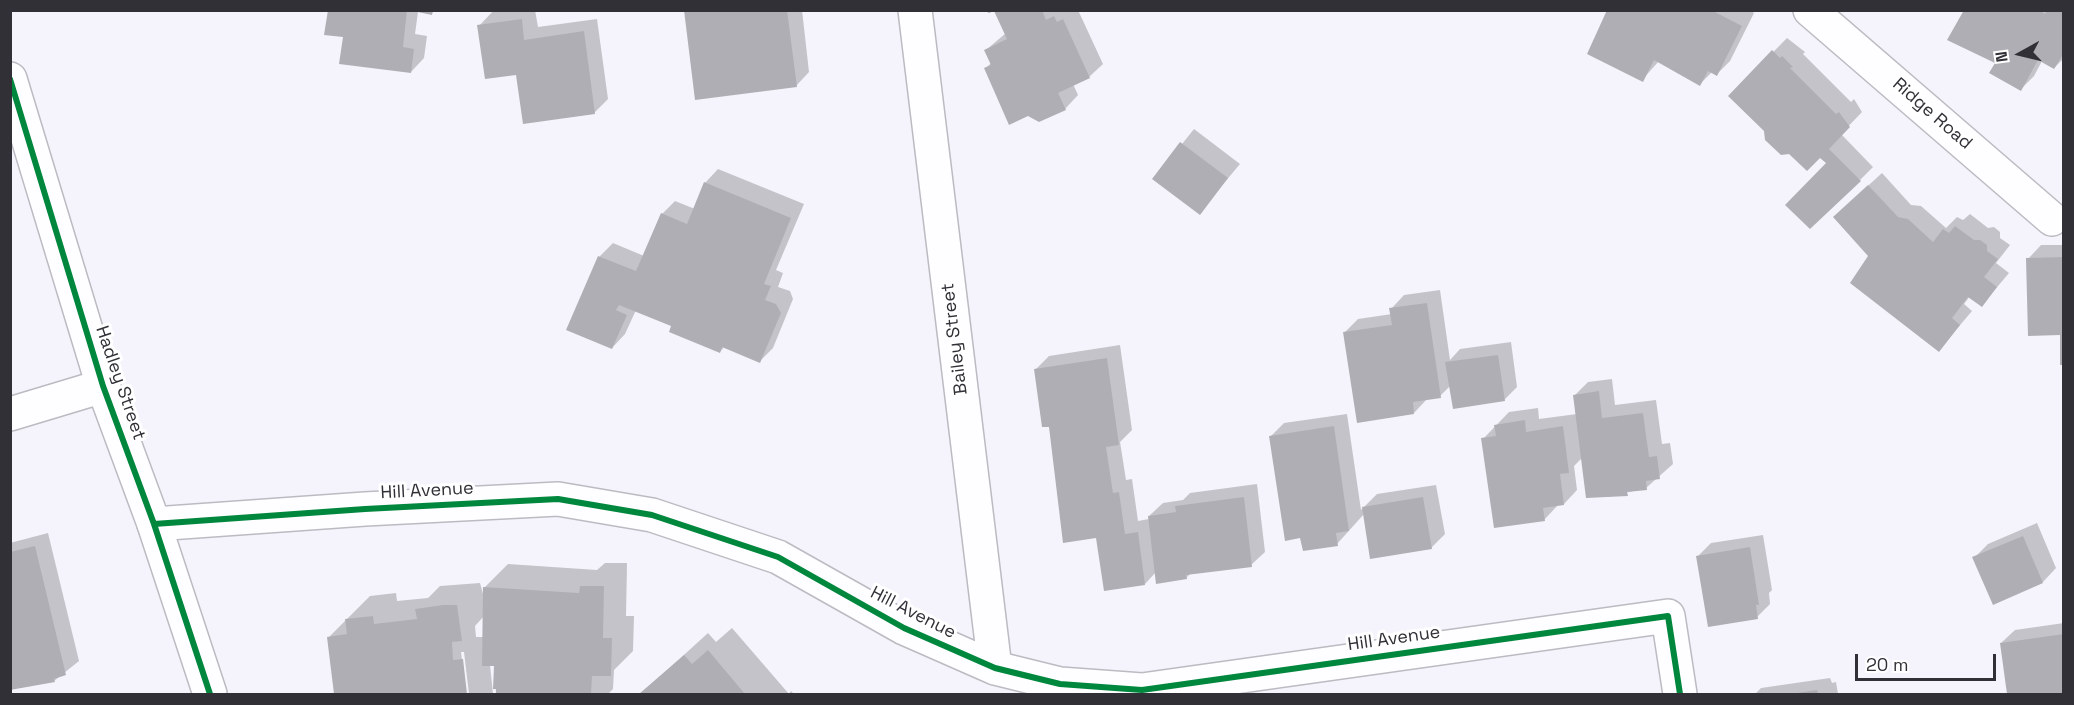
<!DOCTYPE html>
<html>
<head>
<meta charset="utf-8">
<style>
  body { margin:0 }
  #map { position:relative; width:2074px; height:705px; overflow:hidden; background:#f5f4fc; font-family:"Space Grotesk",sans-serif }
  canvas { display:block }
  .frame { position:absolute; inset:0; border:12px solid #323037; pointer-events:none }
  .north { position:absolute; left:1990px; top:24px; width:60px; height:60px; -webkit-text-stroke:4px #fff; paint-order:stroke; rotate:262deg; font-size:16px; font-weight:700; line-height:24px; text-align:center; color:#323037 }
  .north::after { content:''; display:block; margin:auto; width:21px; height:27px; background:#323037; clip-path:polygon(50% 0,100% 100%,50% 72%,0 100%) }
  .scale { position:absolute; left:1855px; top:654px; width:141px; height:27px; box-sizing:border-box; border:3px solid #323037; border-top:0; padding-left:8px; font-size:18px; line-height:21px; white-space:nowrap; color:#323037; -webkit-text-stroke:4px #fff; paint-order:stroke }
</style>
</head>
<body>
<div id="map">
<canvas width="2074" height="705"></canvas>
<div class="frame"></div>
<div class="north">N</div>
<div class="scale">20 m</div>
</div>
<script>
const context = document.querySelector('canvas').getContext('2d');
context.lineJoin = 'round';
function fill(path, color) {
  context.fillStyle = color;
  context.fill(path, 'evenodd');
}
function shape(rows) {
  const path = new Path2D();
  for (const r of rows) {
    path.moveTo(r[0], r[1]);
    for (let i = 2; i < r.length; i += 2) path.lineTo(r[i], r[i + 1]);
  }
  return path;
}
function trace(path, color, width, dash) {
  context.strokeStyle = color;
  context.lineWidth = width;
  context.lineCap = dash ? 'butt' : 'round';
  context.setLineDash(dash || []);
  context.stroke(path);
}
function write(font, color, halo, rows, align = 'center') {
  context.font = font + ' "Space Grotesk",sans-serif';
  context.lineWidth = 6;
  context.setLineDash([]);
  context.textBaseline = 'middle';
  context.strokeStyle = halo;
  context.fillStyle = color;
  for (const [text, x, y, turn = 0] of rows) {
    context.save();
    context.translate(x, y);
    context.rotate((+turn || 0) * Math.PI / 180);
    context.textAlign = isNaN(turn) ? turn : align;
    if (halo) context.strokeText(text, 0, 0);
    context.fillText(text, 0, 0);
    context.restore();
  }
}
fill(shape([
  [329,10,435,10,432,13,418,12,415,34,427,36,424,58,411,72,345,36],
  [494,10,535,10,538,27,597,19,608,99,594,113,517,73,479,26],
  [686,10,802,10,809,72,796,86],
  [996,10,1078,10,1103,64,1089,77,1073,84,1078,95,1065,109,986,68,991,63,986,50,1006,33],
  [1609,10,1750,10,1754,13,1730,61,1717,74,1712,72,1700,84,1659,61,1642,80],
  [1966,10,2064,10,2064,58,2054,68,2042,61,2034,76,2021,89,1997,62],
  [1787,38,1805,52,1803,54,1851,102,1854,99,1862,112,1841,134,1873,167,1860,180,1821,156,1765,130,1730,96],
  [1194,129,1240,164,1199,213,1154,179],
  [718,169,804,204,776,270,783,273,778,287,790,291,793,299,773,348,760,361,725,346,720,352,673,325,636,310,625,334,612,348,568,329,600,256,613,243,644,256,662,214,675,201,695,209,705,183],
  [1882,173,1911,205,1921,206,1946,228,1957,217,1963,220,1970,214,1988,228,1994,227,2000,232,2000,238,2010,245,1996,263,2009,273,1982,305,1970,296,1964,304,1972,311,1939,350,1869,256,1848,204],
  [2041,245,2064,245,2064,363,2062,334,2028,259],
  [1440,290,1450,360,1460,349,1511,342,1517,387,1504,400,1450,386,1440,396,1427,399,1414,413,1345,332,1358,319,1392,314,1391,309,1404,295],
  [1120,345,1132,430,1120,442,1126,480,1132,479,1138,521,1149,519,1149,516,1163,503,1183,500,1190,493,1257,484,1265,552,1251,565,1191,573,1186,578,1156,572,1145,584,1097,536,1050,425,1036,369,1049,356],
  [1612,379,1615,405,1656,400,1662,444,1670,443,1673,464,1646,488,1608,497,1582,458,1574,466,1577,490,1564,504,1558,505,1544,520,1483,439,1509,412,1538,408,1539,419,1577,414,1574,396,1588,382],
  [1347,414,1361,510,1377,494,1436,485,1445,534,1431,548,1364,514,1337,544,1271,436,1284,423],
  [2037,523,2056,568,2043,582,1993,603,1974,558,1988,544],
  [48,533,79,661,54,681,10,689,10,543],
  [1763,535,1772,590,1769,593,1770,604,1757,617,1697,557,1711,543],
  [605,563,627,563,626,616,634,616,633,651,614,670,613,689,608,694,496,694,495,665,490,665,493,694,469,694,464,652,461,652,466,694,336,694,329,637,370,596,396,593,397,601,428,598,440,586,480,583,485,601,485,587,508,564,597,570],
  [484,616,484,637,476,637,475,626],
  [2064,623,2064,693,2008,694,2001,643,2015,630],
  [732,628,789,694,791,691,794,694,641,694,708,633,716,642],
  [1830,678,1832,683,1836,682,1838,694,1755,694,1761,688]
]), '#0003');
fill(shape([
  [328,10,407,10,403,47,414,49,411,73,339,64,343,37,324,35],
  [408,10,433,10,432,15],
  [684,10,787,10,797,87,695,100],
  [984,10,1042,10,1046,20,1054,16,1057,22,1063,19,1090,78,1058,93,1066,110,1039,122,1028,116,1009,125,984,68,991,65,984,50,1007,39,994,11,989,13],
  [1607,10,1711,10,1742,26,1717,76,1708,71,1700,86,1654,60,1643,82,1587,54],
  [1964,10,2039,10,2045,14,2047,10,2064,10,2064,53,2054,69,2038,60,2021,91,1989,73,1995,63,1947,40],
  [522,19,524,40,584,31,595,114,523,124,516,75,485,79,477,25],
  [1772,50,1780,58,1782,56,1793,67,1790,68,1836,114,1839,112,1850,127,1829,149,1861,181,1810,229,1785,205,1826,163,1820,158,1807,171,1789,154,1781,155,1765,140,1764,131,1728,96],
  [1180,142,1228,178,1200,215,1152,179],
  [704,182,791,218,764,284,771,286,765,300,776,304,781,313,760,363,722,347,720,353,669,332,671,326,619,305,616,310,627,315,612,349,566,330,598,256,636,271,661,213,687,224],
  [1868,185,1898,217,1908,219,1933,242,1943,229,1949,233,1955,226,1974,240,1980,240,1987,245,1987,251,1998,259,1984,277,1997,287,1982,307,1968,297,1952,318,1960,325,1939,352,1850,283,1868,256,1833,217],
  [2064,257,2064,365,2060,365,2060,335,2028,336,2026,258],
  [1427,303,1441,398,1413,402,1414,414,1357,423,1343,332,1392,325,1389,308],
  [1498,355,1505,401,1453,409,1445,362],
  [1107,358,1119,445,1106,447,1113,493,1119,492,1125,534,1138,532,1145,585,1104,591,1096,538,1063,543,1049,427,1042,427,1034,369],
  [1599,391,1602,418,1643,413,1649,457,1657,456,1660,479,1646,481,1647,490,1627,492,1628,496,1586,498,1573,395],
  [1525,420,1526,432,1563,426,1569,473,1560,474,1564,505,1543,508,1545,521,1494,528,1481,438,1496,436,1494,425],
  [1334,426,1349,531,1336,533,1338,546,1303,551,1300,538,1285,541,1269,436],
  [1244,497,1252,567,1186,575,1187,579,1156,584,1148,516,1176,512,1175,506],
  [1423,497,1432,549,1370,559,1362,507],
  [2023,536,2043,583,1993,605,1972,557],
  [35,546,66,675,54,679,55,682,10,690,10,552],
  [1750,547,1759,605,1756,605,1758,619,1708,627,1696,556],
  [580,586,604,586,603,638,612,638,611,676,592,676,591,694,496,694,496,689,493,689,494,666,482,666,483,587,579,593],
  [443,605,457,605,462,641,452,642,453,660,463,659,467,694,334,694,327,637,347,634,345,619,373,616,374,624,417,619,415,609],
  [2064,634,2064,694,2007,694,2000,643],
  [708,650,745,694,639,694,684,655,692,664],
  [1817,690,1818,694,1797,694,1797,693]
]), '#afaeb4');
const street = shape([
  [915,10,995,668],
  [1810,10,2052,219],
  [10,414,103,386],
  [154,524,365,509,558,499,652,515,778,557,904,628,995,668,1060,684,1142,690,1668,616,1680,694]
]);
const secondary = shape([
  [10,79,103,386,154,524,210,694]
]);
trace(street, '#bcbbc2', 36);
trace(secondary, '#bcbbc2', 36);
trace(street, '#fefdff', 33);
trace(secondary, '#fefdff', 33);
trace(shape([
  [10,79,103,386,154,524,210,694],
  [154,524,365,509,558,499,652,515,778,557,904,628,995,668,1060,684,1142,690,1668,616,1680,694]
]), '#00873e', 6);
write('18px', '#323037', '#fff', [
  ["Ridge Road",1932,114,41],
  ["Bailey Street",955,339,-97],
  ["Hadley Street",120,383,71],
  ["Hill Avenue",427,491,-3],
  ["Hill Avenue",913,613,27],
  ["Hill Avenue",1394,639,-8]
]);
</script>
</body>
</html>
